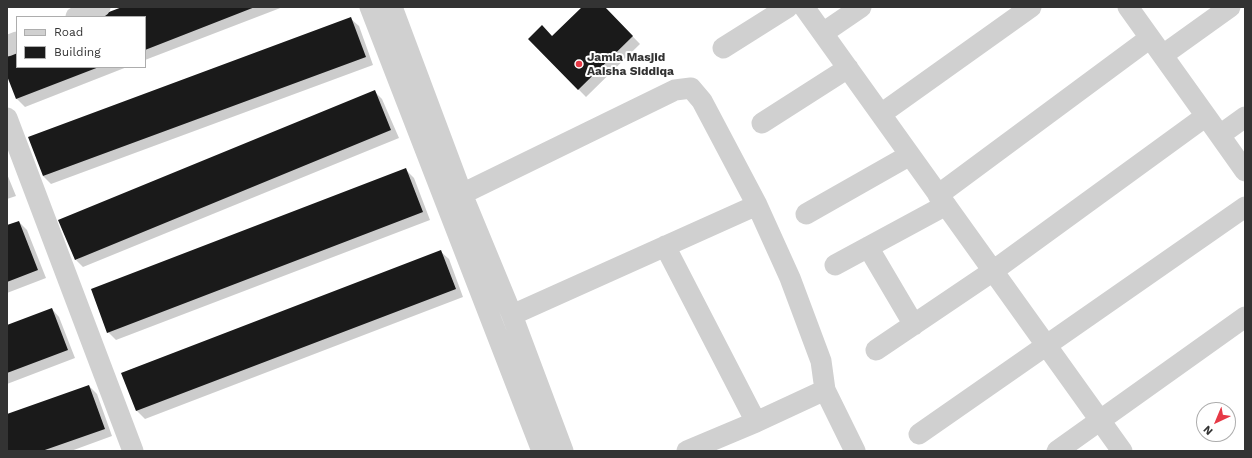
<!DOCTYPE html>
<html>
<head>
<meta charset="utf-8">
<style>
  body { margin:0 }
  #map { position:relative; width:1252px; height:458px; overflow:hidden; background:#fff; font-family:"Work Sans",sans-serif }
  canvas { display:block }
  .frame { position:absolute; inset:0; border:8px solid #333; pointer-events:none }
  .legend { position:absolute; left:16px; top:16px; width:130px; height:52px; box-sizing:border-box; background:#fff; border:1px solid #adadad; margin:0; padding:5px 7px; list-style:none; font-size:12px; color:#333 }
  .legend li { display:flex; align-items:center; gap:8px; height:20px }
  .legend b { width:20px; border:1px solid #adadad }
  .north { position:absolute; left:1196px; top:402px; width:40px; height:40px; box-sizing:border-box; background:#fff; border:1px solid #adadad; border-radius:50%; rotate:224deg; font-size:11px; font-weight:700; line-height:16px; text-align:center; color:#333 }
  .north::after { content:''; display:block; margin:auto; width:14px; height:18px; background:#e63946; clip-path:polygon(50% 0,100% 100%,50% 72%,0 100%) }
</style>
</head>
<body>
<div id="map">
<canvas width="1252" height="458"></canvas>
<div class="frame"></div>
<ul class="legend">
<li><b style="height:5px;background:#d0d0d0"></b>Road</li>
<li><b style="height:11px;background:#1a1a1a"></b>Building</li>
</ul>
<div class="north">N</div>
</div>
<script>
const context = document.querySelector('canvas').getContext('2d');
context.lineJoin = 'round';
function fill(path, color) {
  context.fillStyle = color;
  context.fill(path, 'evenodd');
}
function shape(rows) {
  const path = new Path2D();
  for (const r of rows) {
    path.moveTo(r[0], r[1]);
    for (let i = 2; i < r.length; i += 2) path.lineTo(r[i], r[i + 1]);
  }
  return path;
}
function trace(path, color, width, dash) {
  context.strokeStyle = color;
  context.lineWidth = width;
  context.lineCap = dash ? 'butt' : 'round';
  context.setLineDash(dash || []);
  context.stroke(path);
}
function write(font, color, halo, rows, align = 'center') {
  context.font = font + ' "Work Sans",sans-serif';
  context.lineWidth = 4;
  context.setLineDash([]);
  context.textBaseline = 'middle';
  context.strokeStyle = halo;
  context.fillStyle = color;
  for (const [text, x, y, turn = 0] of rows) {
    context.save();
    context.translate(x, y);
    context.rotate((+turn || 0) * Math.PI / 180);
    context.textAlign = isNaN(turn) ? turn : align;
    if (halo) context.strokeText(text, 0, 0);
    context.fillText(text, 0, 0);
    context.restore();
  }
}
fill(shape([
  [125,7,283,7,145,60,145,17],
  [584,7,604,7,640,44,586,97,529,39,553,37],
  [351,19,359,26,373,65,51,184,43,176],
  [17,67,127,67,25,107,17,99,7,73],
  [374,91,382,99,399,138,83,267,76,260],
  [406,170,414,178,430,220,116,340,108,332],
  [7,174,16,196,7,199],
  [19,222,27,230,46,278,7,293,7,226],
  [441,252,449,259,463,297,145,419,137,411,122,373],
  [52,309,59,317,75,358,7,384,7,326],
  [89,386,97,394,112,436,71,451,7,451,7,415]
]), '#0003');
fill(shape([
  [122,7,255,7,145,50,145,17,96,17],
  [582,7,605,7,633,36,578,90,528,39,542,25,552,36],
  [351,17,366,57,43,176,28,137],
  [17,48,17,67,99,67,16,99,7,76,7,51],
  [375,90,391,130,75,260,58,220],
  [406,168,423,212,107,333,91,289],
  [19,221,38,270,7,282,7,225],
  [441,250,456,289,136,411,121,373],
  [52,308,68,350,7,373,7,325],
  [89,385,105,429,42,451,7,451,7,414]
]), '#1a1a1a');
trace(shape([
  [370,7,542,451],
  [392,7,462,194,512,315,563,451],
  [804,7,1122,451],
  [76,17,100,7],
  [823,33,861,7],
  [7,46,17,42],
  [723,48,788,7],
  [1163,55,1230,7],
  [881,114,1031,7],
  [1206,116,1245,171],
  [7,118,133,451],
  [762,123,848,68],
  [1220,135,1245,117],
  [462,194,675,90,691,88,702,101,757,205,790,278,821,361,825,390],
  [938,195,1150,38],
  [806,214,910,155],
  [665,246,756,422],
  [868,247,914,325],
  [835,265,946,205],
  [512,315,757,205],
  [876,350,993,271,1206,116,1128,7],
  [919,434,1245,207],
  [687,451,756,422,825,390,855,451],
  [1057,451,1245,317]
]), '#d0d0d0', 21);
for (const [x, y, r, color] of [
  [579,64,4,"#e63946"]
]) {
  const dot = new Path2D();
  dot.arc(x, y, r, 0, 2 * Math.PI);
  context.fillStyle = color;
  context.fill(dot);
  trace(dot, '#fff', 1.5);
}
write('bold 12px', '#333', '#fff', [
  ["Jamia Masjid",587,57],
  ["Aaisha Siddiqa",587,71]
], 'left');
</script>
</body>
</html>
